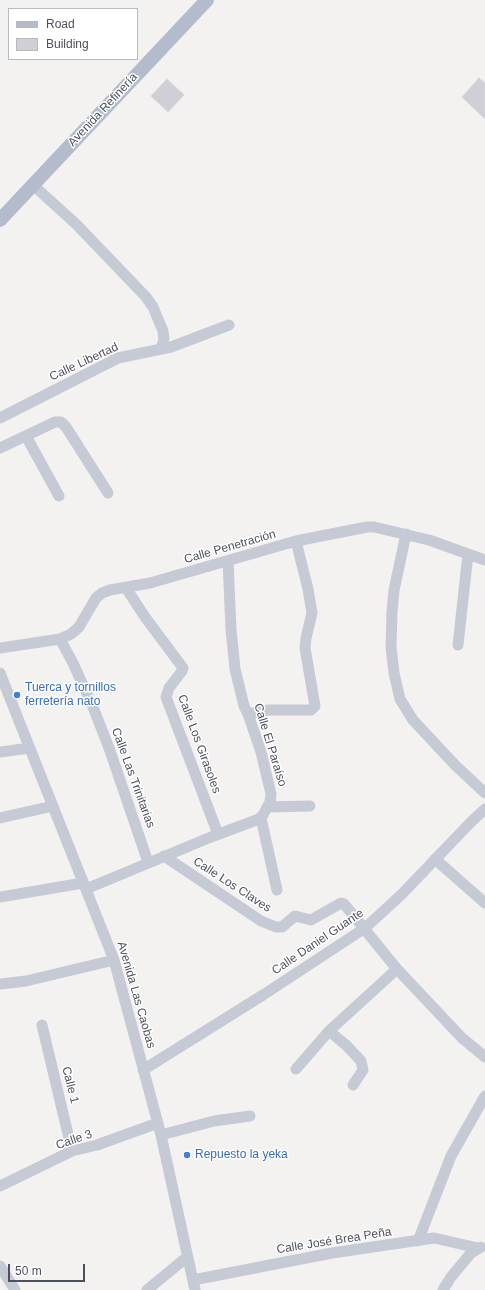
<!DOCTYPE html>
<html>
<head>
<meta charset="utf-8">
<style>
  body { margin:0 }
  #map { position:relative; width:485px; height:1290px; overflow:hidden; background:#f3f2f1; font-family:Arial,sans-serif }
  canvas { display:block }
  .legend { position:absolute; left:8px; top:8px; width:130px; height:52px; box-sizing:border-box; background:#fff; border:1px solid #b7b9be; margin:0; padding:5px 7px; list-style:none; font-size:12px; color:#4b505d }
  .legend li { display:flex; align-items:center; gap:8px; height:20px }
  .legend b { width:20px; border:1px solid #b7b9be }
  .scale { position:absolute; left:8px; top:1264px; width:77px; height:18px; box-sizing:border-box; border:2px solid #4b505d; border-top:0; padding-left:5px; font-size:12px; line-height:14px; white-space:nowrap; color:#4b505d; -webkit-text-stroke:3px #fff; paint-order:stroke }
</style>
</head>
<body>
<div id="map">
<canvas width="485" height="1290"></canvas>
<ul class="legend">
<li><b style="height:5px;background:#b4bbcc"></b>Road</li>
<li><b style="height:11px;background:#cfd0d5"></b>Building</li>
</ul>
<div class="scale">50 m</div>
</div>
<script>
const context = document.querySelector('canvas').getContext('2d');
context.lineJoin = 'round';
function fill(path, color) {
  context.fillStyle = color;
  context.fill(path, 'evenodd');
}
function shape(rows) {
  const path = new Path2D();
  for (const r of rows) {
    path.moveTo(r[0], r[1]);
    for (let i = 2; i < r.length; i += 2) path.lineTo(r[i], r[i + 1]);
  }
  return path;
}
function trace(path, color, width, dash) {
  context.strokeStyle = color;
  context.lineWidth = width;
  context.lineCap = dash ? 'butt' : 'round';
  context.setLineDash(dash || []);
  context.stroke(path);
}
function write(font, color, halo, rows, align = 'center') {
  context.font = font + ' Arial,sans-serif';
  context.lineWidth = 3;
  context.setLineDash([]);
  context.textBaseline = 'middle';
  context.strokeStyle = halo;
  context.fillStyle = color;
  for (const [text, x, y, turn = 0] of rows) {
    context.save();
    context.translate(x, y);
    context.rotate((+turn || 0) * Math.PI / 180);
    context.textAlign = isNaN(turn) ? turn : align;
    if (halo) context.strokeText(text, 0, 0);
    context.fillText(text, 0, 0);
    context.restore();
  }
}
const building = shape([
  [479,78,485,83,485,119,462,97,479,78],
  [167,79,184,95,168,112,151,96,167,79]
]);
fill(building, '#cfd0d5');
trace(building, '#d6d6dc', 1);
trace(shape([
  [33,185,76,224,146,297,153,307,163,331,164,339,161,349],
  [0,418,118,358,171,347,229,325],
  [26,436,59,496],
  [0,448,55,422,61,422,66,427,108,493],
  [406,534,394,590,392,612,391,647,394,673,400,699,413,720,455,765,485,793],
  [126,588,145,617,183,668,182,671,169,688,166,697,218,834],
  [60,639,73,663,93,707,109,748,148,862],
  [458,645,468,554],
  [0,648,60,639,71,634,79,627,96,598,102,593,110,590,150,583,296,541,367,527,374,527,429,540,485,560],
  [0,673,114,960,161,1135,195,1290],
  [248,714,269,710,311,710,315,706,305,648,306,638,312,613,308,589,296,541],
  [0,752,30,748],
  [267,807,310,806],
  [0,818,53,806],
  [261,818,277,890],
  [164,856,261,921,276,927,282,927,295,916,311,920,341,903,344,904,397,969,462,1038,485,1057],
  [435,859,485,903],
  [86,889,211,837,259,819,263,815,270,802,271,794,261,752,248,714,244,706,235,669,231,629,228,561],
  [0,897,83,883],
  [0,984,26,981,114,960],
  [42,1025,72,1151],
  [329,1031,346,1045,361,1061,363,1070,353,1085],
  [296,1069,329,1031,397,969],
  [143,1070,263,995,365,928,401,895,471,822,485,809],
  [161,1135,214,1121,250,1116],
  [0,1186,72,1151,97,1145,158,1123],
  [418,1241,451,1156,485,1096],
  [0,1266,15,1290],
  [193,1280,332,1253,434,1238,478,1248],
  [147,1290,187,1257],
  [443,1290,451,1277,471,1253,481,1247]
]), '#c6cad4', 11);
trace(shape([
  [0,220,207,0]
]), '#b4bbcc', 14);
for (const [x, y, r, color] of [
  [17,695,4,"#3f7fe0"],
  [187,1155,4,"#3f7fe0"]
]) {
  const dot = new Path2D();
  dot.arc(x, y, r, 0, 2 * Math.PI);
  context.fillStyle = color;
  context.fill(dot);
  trace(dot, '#fff', 1.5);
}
write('12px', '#4b505d', '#fff', [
  ["Avenida Refinería",103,110,-47],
  ["Calle Libertad",84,362,-25],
  ["Calle Penetración",230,547,-16],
  ["Calle Los Girasoles",199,744,70],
  ["Calle El Paraíso",270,745,73],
  ["Calle Las Trinitarias",133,778,70],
  ["Calle Los Claves",232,885,33],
  ["Calle Daniel Guante",318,942,-34],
  ["Avenida Las Caobas",136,995,74],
  ["Calle 1",70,1085,76],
  ["Calle 3",74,1140,-19],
  ["Calle José Brea Peña",334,1241,-9]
]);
write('12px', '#366cbe', '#fff', [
  ["Tuerca y tornillos",25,688],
  ["ferretería nato",25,702],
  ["Repuesto la yeka",195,1155]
], 'left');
</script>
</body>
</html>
